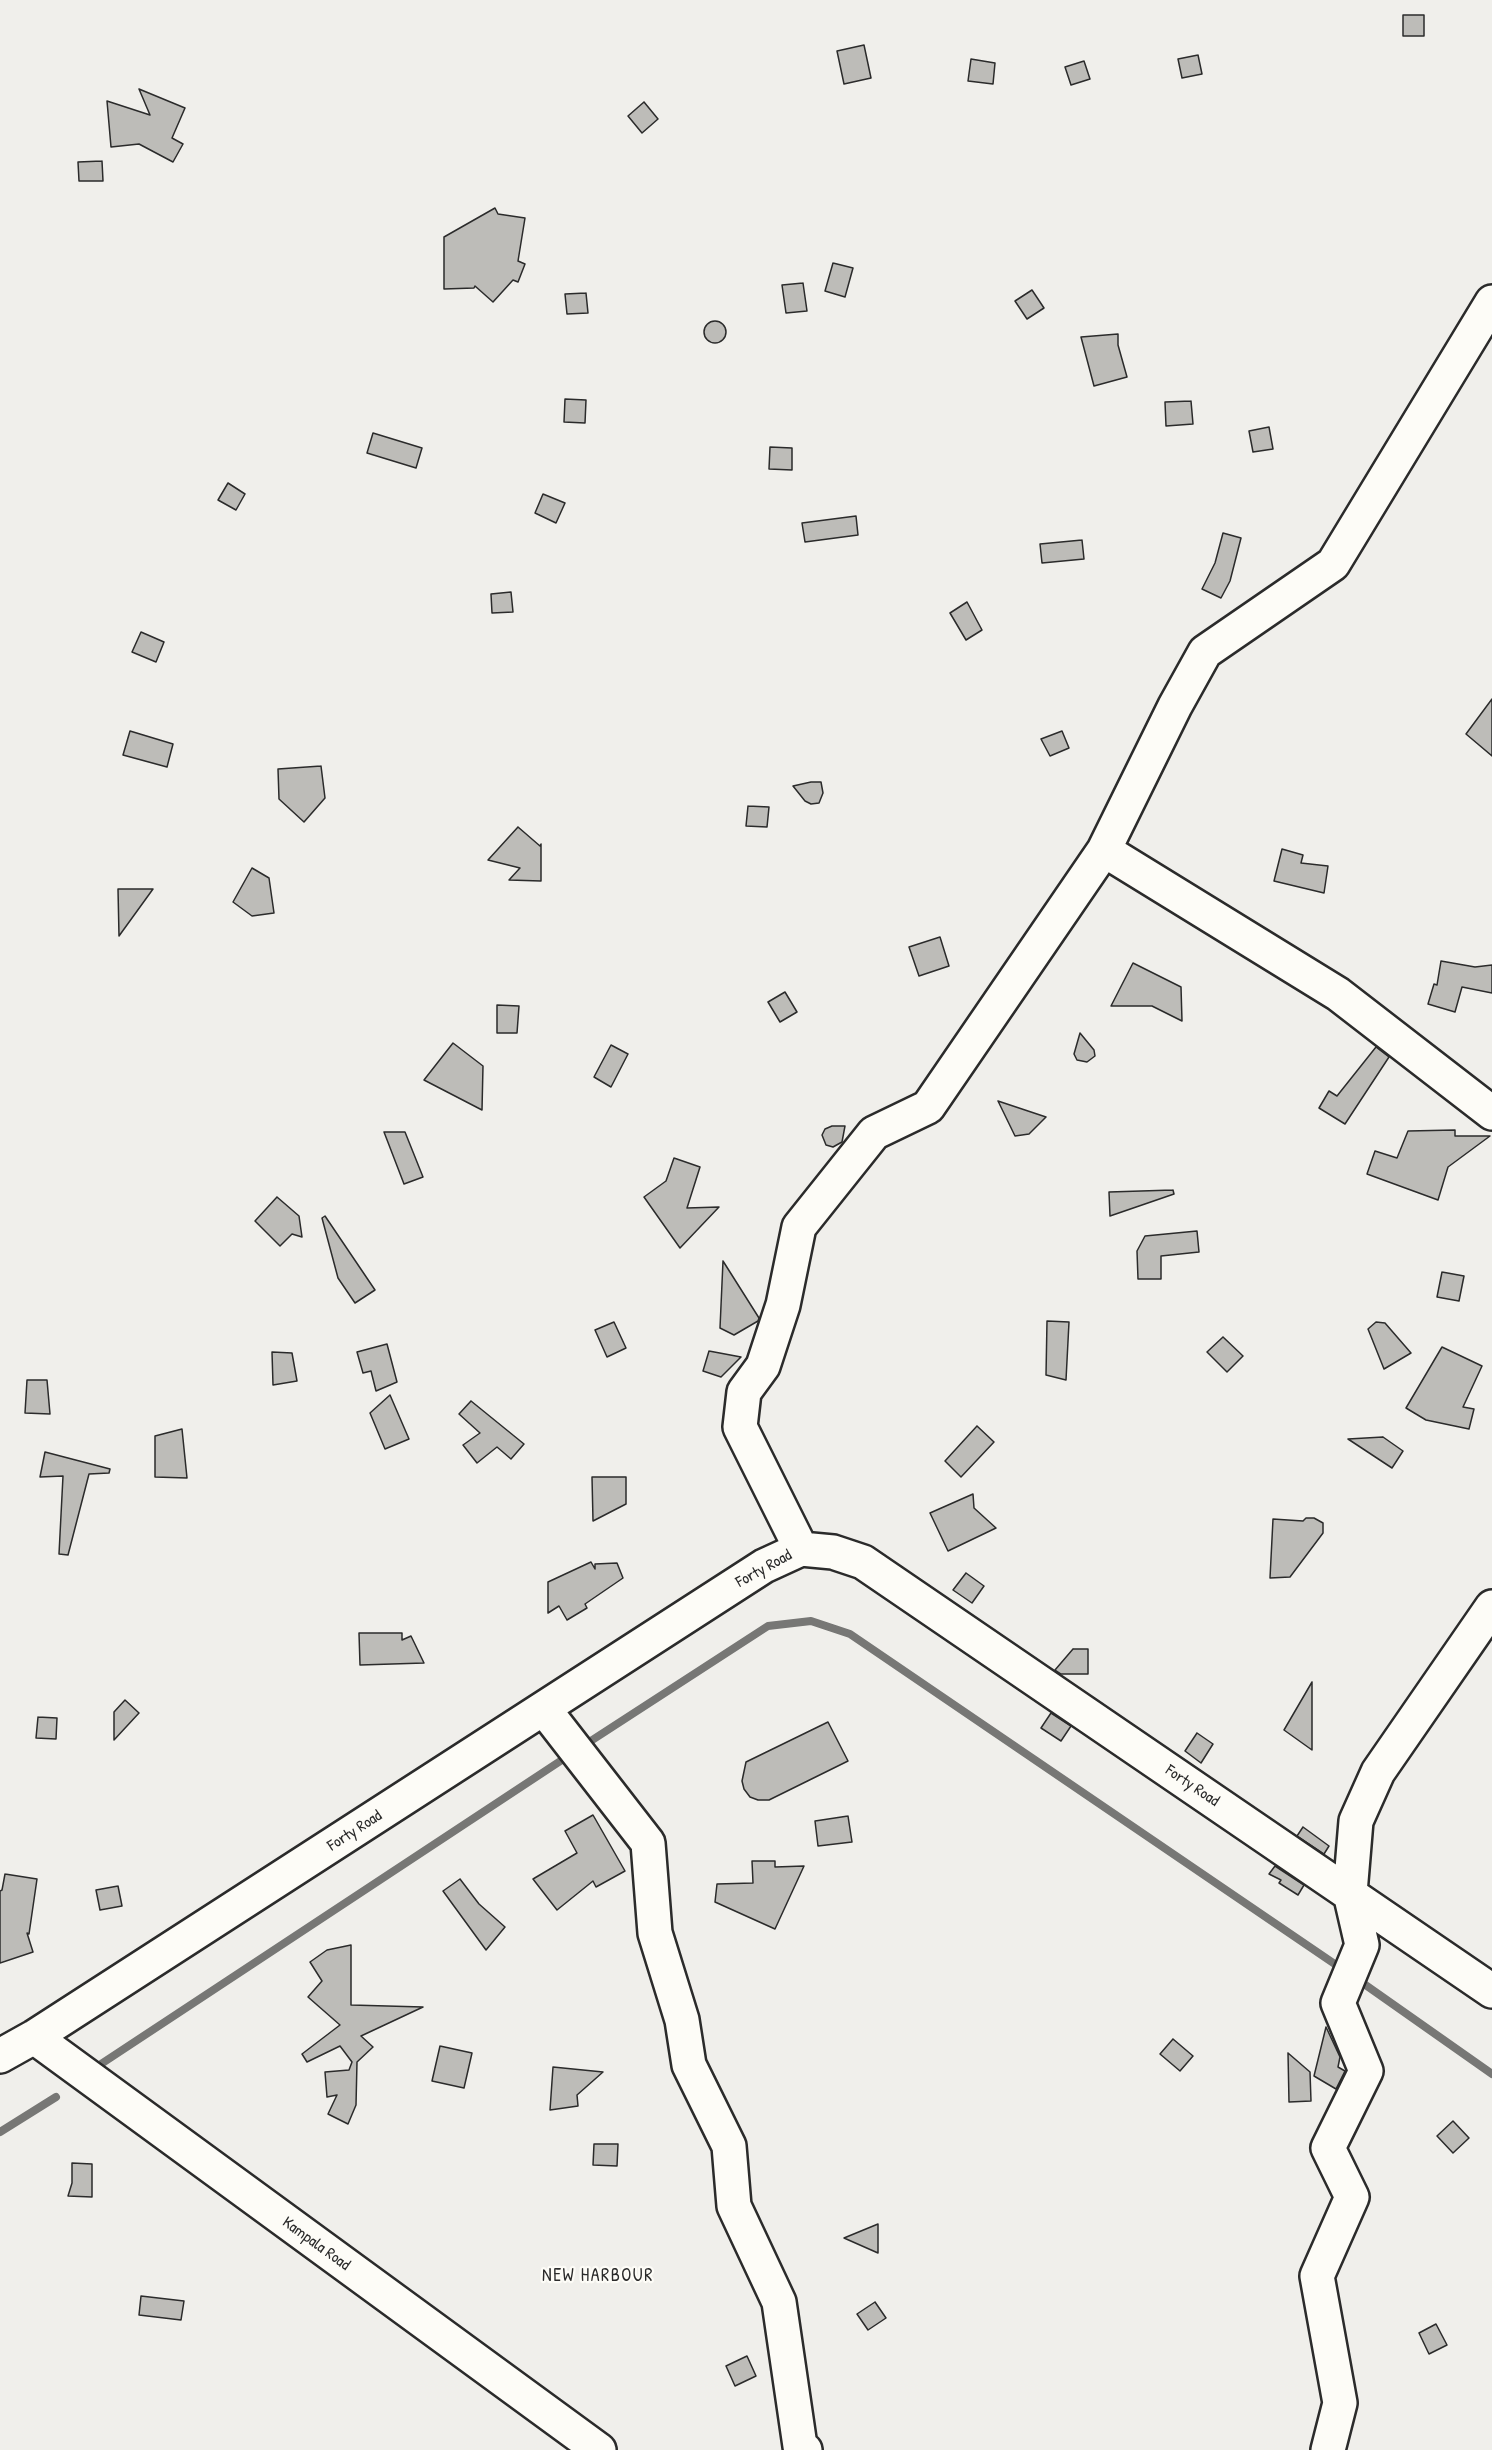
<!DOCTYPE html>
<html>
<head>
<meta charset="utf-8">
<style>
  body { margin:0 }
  canvas { display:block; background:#f0efeb }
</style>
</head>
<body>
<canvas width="1492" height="2450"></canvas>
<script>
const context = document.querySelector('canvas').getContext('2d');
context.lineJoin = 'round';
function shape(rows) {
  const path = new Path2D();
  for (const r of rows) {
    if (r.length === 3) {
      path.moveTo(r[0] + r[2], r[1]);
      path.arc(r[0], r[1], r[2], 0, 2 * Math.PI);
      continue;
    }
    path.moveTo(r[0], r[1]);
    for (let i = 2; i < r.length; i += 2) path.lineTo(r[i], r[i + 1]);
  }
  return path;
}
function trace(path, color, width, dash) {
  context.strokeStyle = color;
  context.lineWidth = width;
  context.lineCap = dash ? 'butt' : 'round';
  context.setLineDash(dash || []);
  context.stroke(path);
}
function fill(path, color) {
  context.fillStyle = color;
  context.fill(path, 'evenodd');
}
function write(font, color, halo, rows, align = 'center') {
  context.font = font + ' "Patrick Hand",sans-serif';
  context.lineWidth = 4.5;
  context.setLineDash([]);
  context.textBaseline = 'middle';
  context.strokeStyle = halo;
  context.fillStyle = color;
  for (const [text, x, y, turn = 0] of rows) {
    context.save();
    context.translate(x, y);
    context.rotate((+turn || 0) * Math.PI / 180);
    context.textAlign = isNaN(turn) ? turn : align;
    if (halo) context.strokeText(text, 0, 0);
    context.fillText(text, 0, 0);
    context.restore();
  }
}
trace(shape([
  [583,1746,768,1626,811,1621,850,1634,1345,1971],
  [1357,1979,1492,2074],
  [101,2064,571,1754],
  [0,2132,56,2097]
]), '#777775', 8);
const building = shape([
  [1403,15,1424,15,1424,36,1403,36,1403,15],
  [864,45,871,78,844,84,837,51,864,45],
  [1198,55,1202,74,1182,78,1178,59,1198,55],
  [971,59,995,63,993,84,968,81,971,59],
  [1084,61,1090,79,1071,85,1065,67,1084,61],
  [139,89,185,108,172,138,183,144,173,162,139,144,111,147,107,101,150,115,139,89],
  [644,102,658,119,642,133,628,116,644,102],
  [102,161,103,181,79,181,78,162,102,161],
  [495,208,498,214,525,218,518,261,525,264,518,282,513,280,493,302,475,286,474,288,444,289,444,237,495,208],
  [833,263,853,268,845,297,825,291,833,263],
  [803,283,807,311,786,313,782,285,803,283],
  [1032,290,1044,308,1027,319,1015,301,1032,290],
  [586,293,588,313,567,314,565,294,586,293],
  [715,332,11],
  [1118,334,1118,345,1127,377,1094,386,1081,337,1118,334],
  [565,399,586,400,585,423,564,422,565,399],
  [1191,401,1193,424,1166,426,1165,402,1191,401],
  [1269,427,1273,449,1253,452,1249,431,1269,427],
  [373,433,422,448,416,468,367,453,373,433],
  [770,447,792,448,792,470,769,469,770,447],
  [228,483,245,494,236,510,218,500,228,483],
  [543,494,565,503,556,523,535,513,543,494],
  [856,516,858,535,805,542,802,523,856,516],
  [1223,533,1241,538,1230,581,1221,598,1202,589,1215,563,1223,533],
  [1082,540,1084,559,1042,563,1040,544,1082,540],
  [511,592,513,612,492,613,491,594,511,592],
  [967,602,982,630,966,640,950,613,967,602],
  [141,632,164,642,156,662,132,652,141,632],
  [1492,699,1492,756,1466,734,1492,699],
  [130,731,173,744,167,767,123,755,130,731],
  [1062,731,1069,748,1050,756,1041,739,1062,731],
  [321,766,325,798,304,822,279,799,278,769,321,766],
  [811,782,821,782,823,793,819,803,811,804,805,801,793,786,811,782],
  [748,806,769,807,767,827,746,826,748,806],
  [518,827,540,846,541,844,541,881,509,880,520,868,488,860,518,827],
  [1282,849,1303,855,1301,863,1328,866,1324,893,1274,881,1282,849],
  [252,868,269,878,274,913,252,916,233,902,252,868],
  [118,889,153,889,119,936,118,889],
  [940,937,949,966,919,976,909,947,940,937],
  [1441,961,1475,967,1492,965,1492,993,1462,987,1455,1012,1428,1004,1434,984,1437,985,1441,961],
  [1133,963,1181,987,1182,1021,1152,1006,1111,1006,1133,963],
  [785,992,797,1012,780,1022,768,1002,785,992],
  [497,1005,519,1006,517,1033,497,1033,497,1005],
  [1080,1033,1094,1050,1095,1056,1087,1062,1077,1060,1074,1054,1080,1033],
  [453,1043,483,1066,482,1110,424,1080,453,1043],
  [611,1045,628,1054,611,1087,594,1077,611,1045],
  [1376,1047,1389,1057,1345,1124,1319,1108,1329,1091,1337,1096,1376,1047],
  [998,1101,1046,1117,1029,1134,1015,1136,998,1101],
  [832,1126,845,1126,842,1142,833,1147,826,1145,822,1135,825,1129,832,1126],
  [1455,1130,1455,1136,1490,1136,1448,1167,1438,1200,1367,1174,1375,1151,1397,1158,1408,1131,1455,1130],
  [384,1132,405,1132,423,1177,404,1184,384,1132],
  [674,1158,700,1167,687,1208,719,1207,680,1248,644,1197,666,1181,674,1158],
  [1173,1190,1174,1194,1110,1216,1109,1192,1173,1190],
  [277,1197,299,1216,302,1237,292,1234,280,1246,255,1221,277,1197],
  [325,1216,375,1290,355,1303,338,1278,322,1218,325,1216],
  [1197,1231,1199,1252,1161,1256,1161,1279,1138,1279,1137,1251,1145,1236,1197,1231],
  [723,1261,759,1318,758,1321,734,1335,720,1328,723,1261],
  [1442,1272,1464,1276,1459,1301,1437,1297,1442,1272],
  [1047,1321,1069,1322,1066,1380,1046,1375,1047,1321],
  [614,1322,626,1348,607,1357,595,1330,614,1322],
  [1376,1322,1385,1323,1411,1353,1384,1369,1368,1329,1376,1322],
  [1223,1337,1243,1356,1227,1372,1207,1352,1223,1337],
  [387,1344,397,1382,376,1391,371,1371,363,1373,357,1352,387,1344],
  [1442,1347,1482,1366,1463,1407,1474,1409,1469,1429,1426,1420,1406,1408,1442,1347],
  [709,1351,741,1357,721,1377,703,1371,709,1351],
  [272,1352,292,1353,297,1381,273,1385,272,1352],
  [27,1380,47,1380,50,1414,25,1413,27,1380],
  [390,1395,409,1439,385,1449,370,1413,390,1395],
  [471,1401,524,1444,511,1459,497,1447,477,1463,463,1445,480,1433,459,1414,471,1401],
  [977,1426,994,1442,961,1477,945,1461,977,1426],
  [182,1429,187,1478,155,1477,155,1436,182,1429],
  [1383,1437,1403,1451,1392,1468,1348,1439,1383,1437],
  [45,1452,110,1469,109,1473,89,1474,68,1555,59,1554,63,1476,40,1477,45,1452],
  [592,1477,626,1477,626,1504,593,1521,592,1477],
  [973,1494,974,1508,996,1528,948,1551,930,1513,973,1494],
  [1306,1518,1314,1518,1323,1523,1323,1533,1290,1577,1270,1578,1273,1519,1303,1521,1306,1518],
  [591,1562,595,1569,595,1564,617,1563,623,1578,585,1604,587,1608,567,1620,559,1606,548,1613,548,1582,591,1562],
  [966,1573,984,1586,972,1603,953,1590,966,1573],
  [359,1633,402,1633,402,1640,411,1636,424,1663,360,1665,359,1633],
  [1073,1649,1088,1649,1088,1674,1061,1674,1055,1670,1073,1649],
  [1312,1682,1312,1750,1284,1730,1312,1682],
  [125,1700,139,1713,114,1740,114,1712,125,1700],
  [1051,1713,1071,1726,1061,1741,1041,1728,1051,1713],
  [38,1717,57,1718,56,1739,36,1738,38,1717],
  [828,1722,848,1761,769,1800,758,1800,750,1797,744,1789,742,1781,746,1762,828,1722],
  [1197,1733,1213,1744,1201,1763,1185,1751,1197,1733],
  [593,1815,625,1871,596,1887,593,1881,557,1910,533,1879,577,1853,565,1831,593,1815],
  [848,1816,852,1842,818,1846,815,1821,848,1816],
  [1303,1827,1329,1846,1324,1854,1297,1836,1303,1827],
  [752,1861,775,1861,775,1867,804,1866,775,1929,715,1902,717,1884,753,1883,752,1861],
  [1275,1866,1304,1885,1298,1895,1279,1883,1281,1880,1269,1874,1275,1866],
  [5,1874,37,1879,29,1934,27,1933,33,1952,0,1963,0,1891,2,1890,5,1874],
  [460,1879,479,1904,505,1927,486,1950,443,1891,460,1879],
  [118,1886,122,1906,100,1910,96,1890,118,1886],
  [351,1945,351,2005,423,2007,361,2036,373,2047,357,2062,356,2105,348,2124,328,2114,337,2095,327,2097,325,2072,349,2070,352,2062,340,2046,307,2062,302,2054,340,2025,308,1997,322,1981,310,1962,327,1950,351,1945],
  [1326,2027,1340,2057,1338,2067,1345,2071,1336,2089,1314,2076,1326,2027],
  [1173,2039,1193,2056,1180,2071,1160,2054,1173,2039],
  [440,2046,472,2053,464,2088,432,2081,440,2046],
  [1288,2053,1310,2072,1311,2101,1289,2102,1288,2053],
  [553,2067,603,2072,577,2095,578,2106,550,2110,553,2067],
  [1453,2121,1469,2138,1453,2153,1437,2136,1453,2121],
  [594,2144,618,2144,617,2166,593,2165,594,2144],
  [72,2163,92,2164,92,2197,68,2196,72,2183,72,2163],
  [878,2224,878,2253,844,2238,878,2224],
  [141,2296,184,2301,181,2320,139,2315,141,2296],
  [875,2302,886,2318,868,2330,857,2314,875,2302],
  [1436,2324,1447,2345,1429,2354,1419,2333,1436,2324],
  [747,2356,756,2376,735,2386,726,2366,747,2356]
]);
fill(building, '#bdbcb8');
trace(building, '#2b2b2b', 1.5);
const minor = shape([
  [1104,850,1338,994,1492,1113],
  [801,1549,740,1427,744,1392,763,1366,783,1305,799,1227,874,1133,928,1107,1104,850,1175,706,1205,652,1333,564,1492,302],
  [544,1709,648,1843,655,1933,682,2020,689,2065,729,2146,734,2206,779,2302,800,2446,805,2450],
  [34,2037,599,2450],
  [0,2056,34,2037,764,1566,801,1549,833,1552,863,1562,1492,1991],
  [1328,2450,1340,2403,1317,2276,1352,2197,1328,2148,1366,2071,1338,2003,1362,1945,1350,1893,1356,1821,1378,1772,1492,1607]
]);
trace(minor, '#2b2b2b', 38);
trace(minor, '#fdfcf7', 33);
write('16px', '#2b2b2b', '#fdfcf7', [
  ["Forty Road",764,1569,-29],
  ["Forty Road",1192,1786,34],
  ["Forty Road",355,1831,-33],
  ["Kampala Road",316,2244,36]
]);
context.letterSpacing = '1.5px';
write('18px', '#2b2b2b', '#fdfcf7', [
  ["NEW HARBOUR",598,2276]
]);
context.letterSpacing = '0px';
</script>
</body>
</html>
